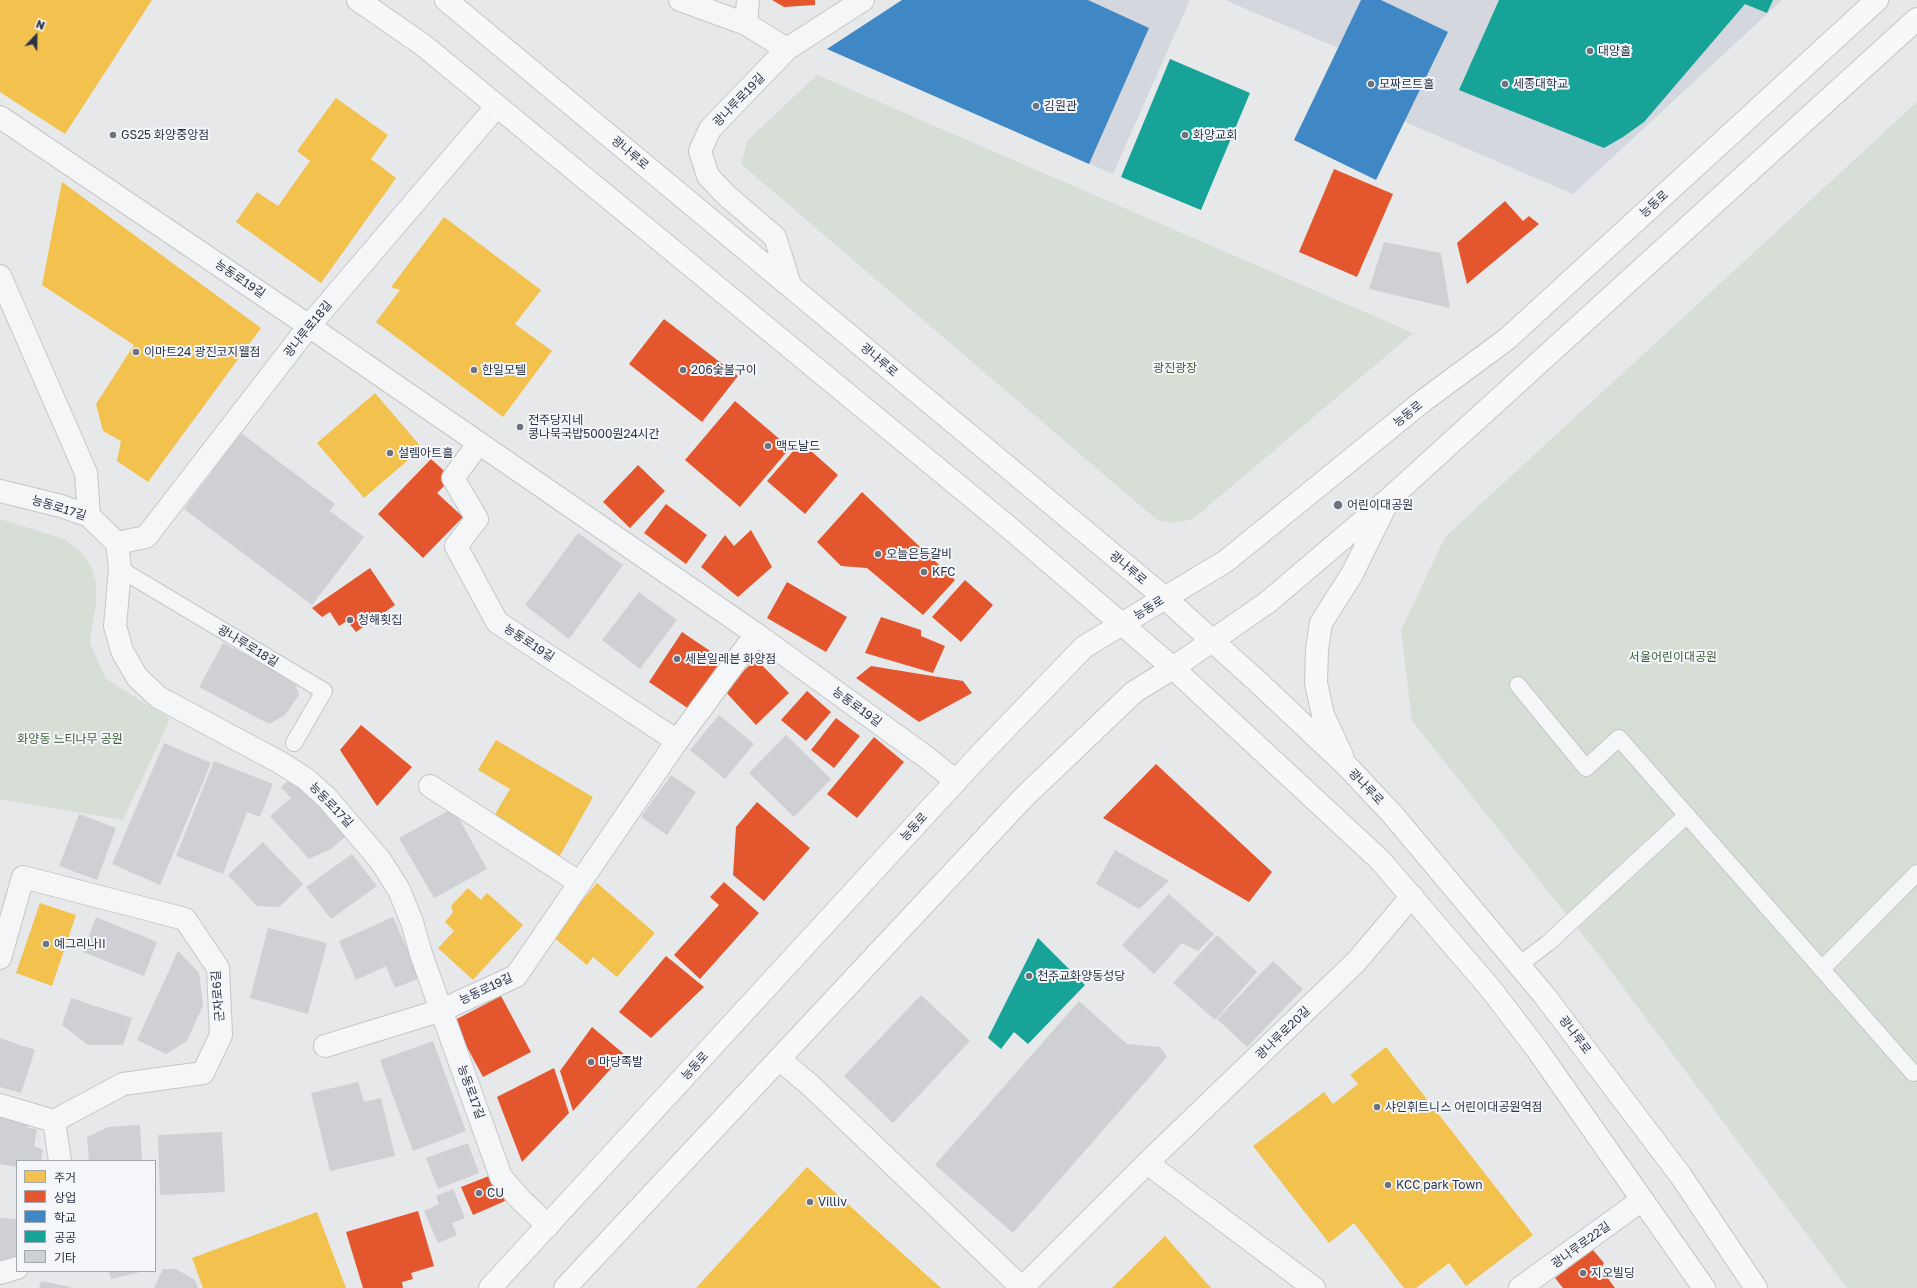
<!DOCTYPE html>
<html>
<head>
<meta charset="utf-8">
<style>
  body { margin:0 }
  #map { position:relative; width:1917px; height:1288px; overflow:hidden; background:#e6e8ea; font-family:"Golos Text","Noto Sans KR",sans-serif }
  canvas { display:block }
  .legend { position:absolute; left:16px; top:1160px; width:140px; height:112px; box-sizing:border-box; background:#f4f6f9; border:1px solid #a4a8b1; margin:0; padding:5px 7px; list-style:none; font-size:12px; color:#2b3445 }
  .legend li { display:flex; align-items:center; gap:8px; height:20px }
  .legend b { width:20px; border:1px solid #a4a8b1 }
  .north { position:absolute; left:16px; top:16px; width:40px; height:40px; -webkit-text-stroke:3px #f4f6f9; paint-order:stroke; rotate:22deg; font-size:11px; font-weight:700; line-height:16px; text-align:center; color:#2b3445 }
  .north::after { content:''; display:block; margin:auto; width:14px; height:18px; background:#2b3445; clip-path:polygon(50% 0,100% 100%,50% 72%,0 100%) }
</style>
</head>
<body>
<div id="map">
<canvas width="1917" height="1288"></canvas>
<ul class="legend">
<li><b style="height:11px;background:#f2c14e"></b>주거</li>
<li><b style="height:11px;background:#e4572e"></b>상업</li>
<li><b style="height:11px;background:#3f88c5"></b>학교</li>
<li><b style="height:11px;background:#17a398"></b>공공</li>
<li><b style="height:11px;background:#ced0d3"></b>기타</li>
</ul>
<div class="north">N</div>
</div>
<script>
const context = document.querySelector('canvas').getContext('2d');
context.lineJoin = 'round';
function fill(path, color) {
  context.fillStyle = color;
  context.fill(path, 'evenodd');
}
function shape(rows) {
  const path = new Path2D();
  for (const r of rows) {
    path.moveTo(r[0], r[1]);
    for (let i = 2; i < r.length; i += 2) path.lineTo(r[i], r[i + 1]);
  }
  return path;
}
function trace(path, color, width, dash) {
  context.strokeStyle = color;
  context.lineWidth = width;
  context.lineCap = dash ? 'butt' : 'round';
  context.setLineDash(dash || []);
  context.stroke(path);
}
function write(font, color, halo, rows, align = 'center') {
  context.font = font + ' "Golos Text","Noto Sans KR",sans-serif';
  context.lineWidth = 4;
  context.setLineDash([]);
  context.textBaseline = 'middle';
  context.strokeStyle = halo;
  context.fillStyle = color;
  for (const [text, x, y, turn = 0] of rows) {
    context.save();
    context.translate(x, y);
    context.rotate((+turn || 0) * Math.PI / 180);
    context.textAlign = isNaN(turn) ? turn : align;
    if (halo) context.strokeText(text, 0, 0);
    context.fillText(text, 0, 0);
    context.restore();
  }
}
fill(shape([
  [902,0,1190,0,1113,174,827,49],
  [1225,0,1782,0,1573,194,1403,121,1376,180,1294,140,1338,48]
]), '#d4d7dd');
fill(shape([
  [817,75,1413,333,1193,519,1172,523,1157,520,741,164,747,141],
  [1917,102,1917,1288,1847,1288,1601,958,1412,721,1401,630,1445,537],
  [0,519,64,539,81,552,91,566,96,583,96,602,90,643,106,679,170,719,123,820,0,799]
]), '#d6ded6');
fill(shape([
  [0,0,152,0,65,134,0,92],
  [336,98,388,135,371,159,396,178,321,283,236,222,257,192,278,206,310,161,297,151],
  [62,182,261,328,148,482,117,461,121,441,103,431,96,404,134,345,42,285],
  [444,217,541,290,515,324,552,351,503,417,376,322,400,290,391,287],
  [375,393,422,448,364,498,317,443],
  [496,740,593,797,558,859,491,821,510,789,478,770],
  [597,883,655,933,617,977,593,957,587,965,552,936],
  [468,888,481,900,487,893,523,925,473,980,438,948,454,931,445,922,453,912,451,906],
  [40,903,76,915,52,986,16,973],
  [1386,1047,1533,1235,1466,1286,1449,1263,1416,1288,1404,1288,1354,1223,1329,1243,1253,1146,1324,1092,1333,1104,1358,1084,1350,1075],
  [807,1167,884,1237,941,1288,696,1288],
  [317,1212,346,1288,203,1288,192,1258],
  [1165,1236,1211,1288,1112,1288]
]), '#f2c14e');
fill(shape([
  [772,0,815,0,815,5,784,7],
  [1334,169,1393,194,1357,277,1299,252],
  [1505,201,1523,221,1529,216,1539,224,1467,284,1457,243],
  [664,319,738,376,702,422,629,364],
  [735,401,790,448,740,507,685,460],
  [801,442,838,475,805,514,767,481],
  [431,459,452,478,437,493,463,517,423,558,378,514],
  [638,465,665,491,630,528,603,502],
  [862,492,955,580,923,615,867,568,841,566,817,542],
  [666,504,707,535,686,564,644,533],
  [751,530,772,567,738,597,701,567,725,535,734,546],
  [370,568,395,605,356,632,347,621,339,626,330,612,322,617,312,608],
  [965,580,993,605,961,642,932,617],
  [787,582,847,617,826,652,767,618],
  [881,617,921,630,921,636,945,646,933,673,865,653],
  [682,632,722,659,689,709,649,682],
  [756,659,789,693,756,725,724,690],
  [871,666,963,681,972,693,919,722,856,678],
  [807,691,831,712,806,741,781,720],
  [836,718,860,736,834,768,811,750],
  [361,725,412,767,377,806,340,750],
  [874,737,904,762,857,818,827,794],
  [1156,764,1272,872,1249,902,1103,818],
  [757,802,810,848,764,901,733,875,736,827],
  [724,882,759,913,700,979,674,955,719,905,710,897],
  [666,956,704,987,651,1038,619,1012],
  [501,996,531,1052,483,1077,453,1021],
  [592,1027,624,1054,573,1111,560,1071],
  [554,1068,569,1113,522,1162,497,1097],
  [494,1174,505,1201,473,1215,461,1187],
  [418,1211,434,1266,411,1273,413,1279,402,1282,403,1288,363,1288,346,1232],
  [1593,1250,1604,1263,1601,1269,1615,1288,1563,1288,1555,1278]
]), '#e4572e');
fill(shape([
  [902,0,1088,0,1149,28,1089,164,827,49],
  [1361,0,1381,0,1448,32,1376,180,1294,140]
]), '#3f88c5');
fill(shape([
  [1499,0,1773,0,1767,13,1745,4,1644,122,1623,137,1604,148,1459,90],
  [1170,59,1250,93,1201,210,1121,177],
  [1038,938,1085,985,1028,1044,1014,1032,1001,1049,988,1038]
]), '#17a398');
fill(shape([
  [1384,242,1441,253,1450,308,1369,289],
  [241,433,335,504,330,511,364,537,312,605,184,509],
  [578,533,623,565,569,639,525,605],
  [639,592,677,620,640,669,602,640],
  [223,643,294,680,299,695,285,715,269,724,199,687],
  [719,715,754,744,725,779,690,750],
  [786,735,831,779,794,817,749,773],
  [164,743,211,763,160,885,112,864],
  [214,761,273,784,260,817,247,812,223,874,176,856],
  [671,775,696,792,667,835,641,817],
  [293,777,346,836,331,849,309,859,270,816,291,798,281,787],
  [453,808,487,869,434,898,399,838],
  [79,814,116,828,97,880,59,866],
  [263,842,303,884,279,907,257,906,228,875],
  [1115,850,1169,881,1139,909,1096,884],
  [352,854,377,886,331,919,306,887],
  [1169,894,1214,934,1198,951,1182,943,1154,974,1122,945],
  [96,917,157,942,144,976,83,952],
  [393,917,420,978,395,988,386,966,356,980,339,941],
  [268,928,327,943,308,1014,250,998],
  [1217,935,1257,972,1215,1020,1173,983],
  [178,951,199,973,203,1005,187,1041,166,1054,137,1040],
  [1273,961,1303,989,1247,1047,1217,1019],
  [921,995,970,1041,893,1123,844,1076],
  [71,998,132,1018,123,1045,88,1045,62,1025],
  [1079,1001,1127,1044,1160,1047,1167,1057,1013,1233,935,1165],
  [0,1038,35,1050,21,1093,0,1087],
  [433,1041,466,1131,413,1151,380,1060],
  [358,1082,364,1102,381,1098,395,1156,330,1171,311,1093],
  [0,1117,29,1122,28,1128,37,1129,34,1146,43,1150,41,1161,17,1161,17,1167,0,1164],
  [140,1125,142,1161,89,1161,87,1137,108,1127],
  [222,1132,225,1192,160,1195,158,1135],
  [468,1143,479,1173,438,1189,426,1158],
  [453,1189,465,1218,452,1223,457,1235,438,1243,424,1211,439,1204,436,1196],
  [0,1218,17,1219,17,1259,0,1265],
  [163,1269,176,1269,195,1280,198,1288,154,1288],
  [109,1271,140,1271,140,1272,111,1279],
  [41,1281,71,1287,71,1288,39,1288]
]), '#ced0d3');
const service = shape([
  [120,569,324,691,294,743],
  [1518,685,1586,768,1619,738,1913,1073],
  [1519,965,1548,943,1687,815],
  [1822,969,1917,873]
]);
const minor = shape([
  [680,0,746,24,787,49],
  [746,24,748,0],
  [0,117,309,326,756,634,926,757,956,781],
  [0,276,86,473,89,516],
  [790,285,775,237,726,195,708,176,700,151,710,129,787,49,863,0],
  [479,443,453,478,477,519,456,546,497,622,677,741],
  [0,491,61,506,89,516,117,543,120,569,115,626,122,651,137,677,158,697,281,763,306,779,327,798,380,860,399,890,412,922,421,954,501,1177,520,1199,548,1226],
  [117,543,146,537,309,326,497,106],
  [430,786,580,883],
  [0,958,23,877,185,919,218,968,221,1035,203,1073,123,1084,54,1121,0,1105],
  [325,1046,442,1010,516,976,677,741,756,634],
  [779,1059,810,1085,1022,1288],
  [54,1121,60,1161],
  [1147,1163,1314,1288],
  [0,1273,17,1268],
  [1022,1288,1147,1163,1356,962,1412,896],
  [1520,1288,1642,1200]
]);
const secondary = shape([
  [358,0,423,45,1006,525,1173,668,1380,860,1490,988,1536,1048,1704,1288],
  [446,0,1165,598,1258,682,1347,766,1393,815,1544,995,1681,1176,1756,1288],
  [1342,756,1323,715,1316,683,1317,649,1321,623,1352,574,1385,507],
  [490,1288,978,757,1084,647,1226,561,1423,401,1507,339,1877,0],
  [565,1288,1023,798,1134,692,1173,668,1268,602,1389,499,1917,19]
]);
trace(service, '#c4c6c8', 18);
trace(minor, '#c4c6c8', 24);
trace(secondary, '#c4c6c8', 24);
trace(service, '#f5f6f7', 16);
trace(minor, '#f5f6f7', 22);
trace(secondary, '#f8f8f8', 22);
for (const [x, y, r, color] of [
  [1590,51,4,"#6c737f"],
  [1371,84,4,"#6c737f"],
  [1505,84,4,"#6c737f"],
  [1036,106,4,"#6c737f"],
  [113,135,4,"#6c737f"],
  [1185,135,4,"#6c737f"],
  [136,352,4,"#6c737f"],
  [474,370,4,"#6c737f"],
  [683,370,4,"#6c737f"],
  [520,427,4,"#6c737f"],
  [768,446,4,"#6c737f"],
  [390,453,4,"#6c737f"],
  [1338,505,5,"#6c737f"],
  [878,554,4,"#6c737f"],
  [924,572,4,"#6c737f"],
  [350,620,4,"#6c737f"],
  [677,659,4,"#6c737f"],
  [46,944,4,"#6c737f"],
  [1029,976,4,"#6c737f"],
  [591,1062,4,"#6c737f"],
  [1377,1107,4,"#6c737f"],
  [1388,1185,4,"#6c737f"],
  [479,1193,4,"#6c737f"],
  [810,1202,4,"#6c737f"],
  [1583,1273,4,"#6c737f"]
]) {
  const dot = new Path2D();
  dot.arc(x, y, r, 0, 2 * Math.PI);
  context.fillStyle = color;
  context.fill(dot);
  trace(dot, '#f4f6f9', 1.5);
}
write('12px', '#2b3445', '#f4f6f9', [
  ["대양홀",1598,51],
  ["모짜르트홀",1379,84],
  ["세종대학교",1513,84],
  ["김원관",1044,106],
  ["GS25 화양중앙점",121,135],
  ["화양교회",1193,135],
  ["이마트24 광진코지웰점",144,352],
  ["한일모텔",482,370],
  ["206숯불구이",691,370],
  ["전주당지네",528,420],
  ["콩나묵국밥5000원24시간",528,434],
  ["맥도날드",776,446],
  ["설렘아트홀",398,453],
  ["어린이대공원",1347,505],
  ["오늘은등갈비",886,554],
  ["KFC",932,572],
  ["청해횟집",358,620],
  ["세븐일레븐 화양점",685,659],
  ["예그리나II",54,944],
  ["천주교화양동성당",1037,976],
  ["마당족발",599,1062],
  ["샤인휘트니스 어린이대공원역점",1385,1107],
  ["KCC park Town",1396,1185],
  ["CU",487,1193],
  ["Villiv",818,1202],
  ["지오빌딩",1591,1273]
], 'left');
write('12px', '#2b3445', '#f4f6f9', [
  ["광나루로19길",739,100,-46],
  ["광나루로",630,153,40],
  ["능동로",1654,204,-42],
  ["능동로19길",240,279,34],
  ["광나루로18길",308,329,-51],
  ["광나루로",879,360,40],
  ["능동로",1408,414,-39],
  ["능동로17길",59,508,17],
  ["광나루로",1128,568,40],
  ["능동로",1149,608,-32],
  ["능동로19길",529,643,33],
  ["광나루로18길",248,646,31],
  ["능동로19길",857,707,36],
  ["광나루로",1366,787,46],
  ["능동로17길",331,805,46],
  ["능동로",914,827,-47],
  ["능동로19길",486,989,-25],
  ["군자로6길",218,996,-95],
  ["광나루로20길",1283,1033,-44],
  ["광나루로",1575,1035,53],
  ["능동로",695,1066,-47],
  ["능동로17길",471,1092,70],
  ["광나루로22길",1581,1245,-36]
]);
write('12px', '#3f6138', '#f4f6f9', [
  ["광진광장",1175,368],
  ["서울어린이대공원",1673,657],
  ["화양동 느티나무 공원",70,739]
]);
</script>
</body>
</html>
